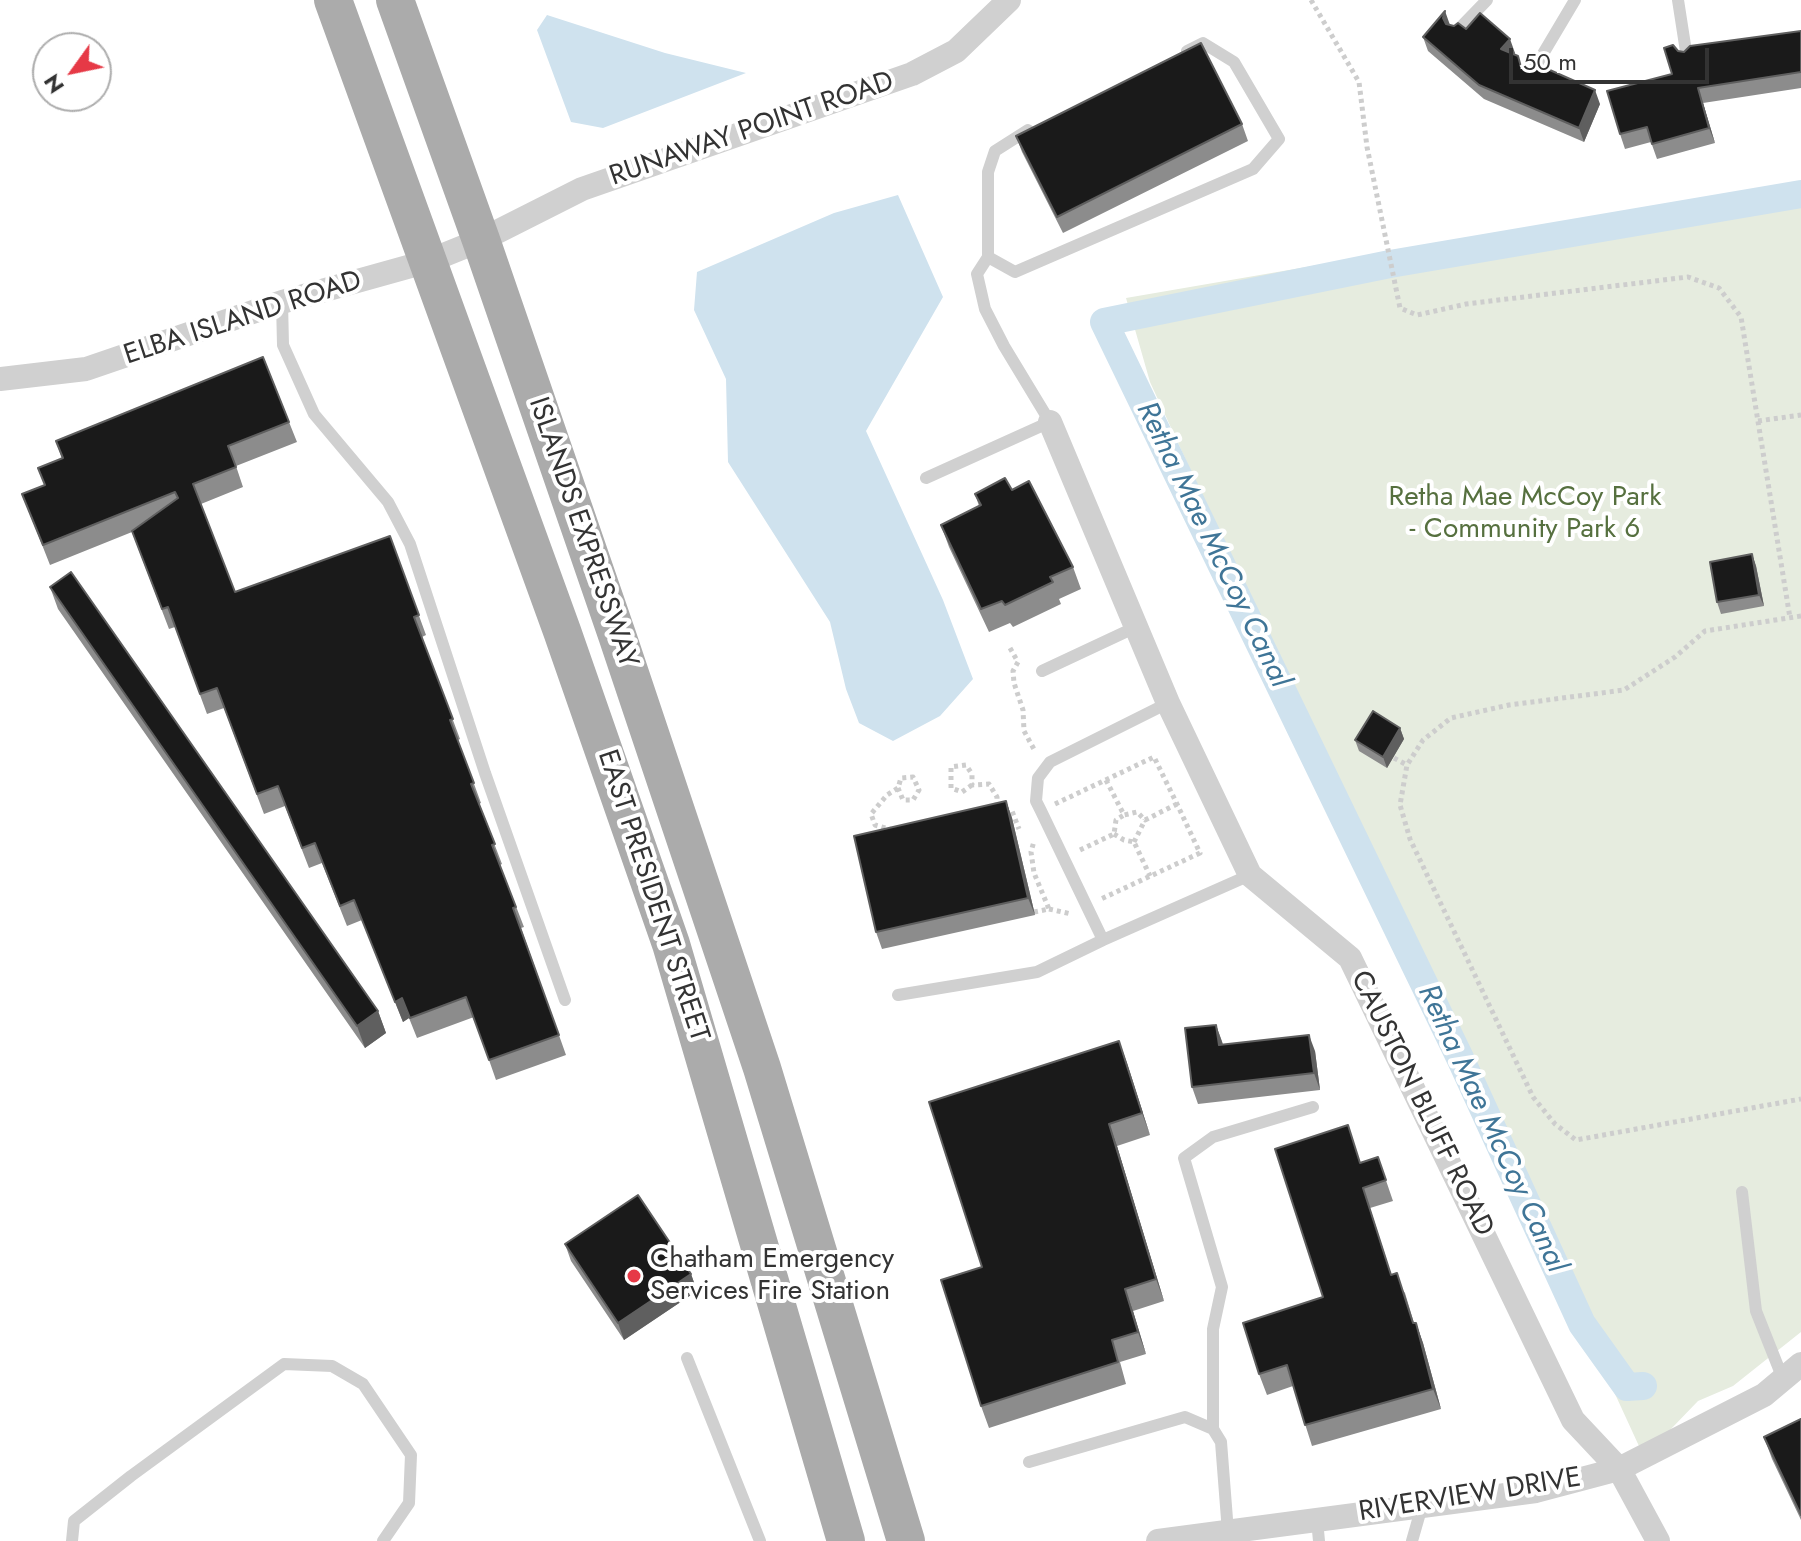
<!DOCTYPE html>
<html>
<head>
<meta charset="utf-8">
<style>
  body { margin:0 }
  #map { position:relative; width:1801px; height:1541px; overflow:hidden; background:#fff; font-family:Jost,sans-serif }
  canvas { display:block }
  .north { position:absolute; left:32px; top:32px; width:80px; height:80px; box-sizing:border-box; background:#fff; border:2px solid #adadad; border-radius:50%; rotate:237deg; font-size:22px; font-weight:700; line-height:32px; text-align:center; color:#333 }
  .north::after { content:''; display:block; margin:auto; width:28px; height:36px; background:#e63946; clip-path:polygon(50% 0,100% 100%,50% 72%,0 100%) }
  .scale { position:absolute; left:1509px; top:48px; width:200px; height:36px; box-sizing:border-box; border:4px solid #333; border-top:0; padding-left:10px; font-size:24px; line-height:28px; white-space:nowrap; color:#333; -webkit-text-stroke:6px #fff; paint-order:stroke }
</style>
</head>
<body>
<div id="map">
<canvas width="1801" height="1541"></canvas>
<div class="north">N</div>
<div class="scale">50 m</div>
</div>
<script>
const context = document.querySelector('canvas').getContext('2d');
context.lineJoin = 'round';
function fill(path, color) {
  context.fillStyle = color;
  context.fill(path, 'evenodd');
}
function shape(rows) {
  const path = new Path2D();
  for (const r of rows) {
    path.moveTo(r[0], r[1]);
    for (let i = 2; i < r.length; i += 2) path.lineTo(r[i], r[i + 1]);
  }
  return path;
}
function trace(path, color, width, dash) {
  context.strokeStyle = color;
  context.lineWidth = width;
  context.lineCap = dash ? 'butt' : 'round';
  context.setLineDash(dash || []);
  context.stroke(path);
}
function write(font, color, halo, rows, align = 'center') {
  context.font = font + ' Jost,sans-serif';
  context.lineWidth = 8;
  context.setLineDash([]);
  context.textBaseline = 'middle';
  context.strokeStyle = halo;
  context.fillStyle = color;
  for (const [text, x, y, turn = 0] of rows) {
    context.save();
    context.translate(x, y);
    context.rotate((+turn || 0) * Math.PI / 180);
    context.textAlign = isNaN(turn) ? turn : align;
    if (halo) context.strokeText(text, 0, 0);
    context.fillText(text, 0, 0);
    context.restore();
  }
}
fill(shape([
  [1801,182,1801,1332,1733,1386,1698,1401,1644,1457,1150,382,1126,298]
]), '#e6ecdf');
fill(shape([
  [547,15,665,53,746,73,603,128,571,122,537,30],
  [898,195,943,297,866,431,943,600,973,679,940,716,893,741,859,723,846,689,830,622,728,462,726,379,694,310,697,272,834,213]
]), '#cfe2ee');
trace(shape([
  [1643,1386,1627,1387,1582,1324,1461,1060,1104,322,1390,264,1801,194]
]), '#cfe2ee', 28);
trace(shape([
  [1311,0,1359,82,1367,147,1400,308,1417,315,1466,304,1688,277,1719,288,1741,317,1790,618],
  [1758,421,1801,415],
  [1801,616,1705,631,1675,657,1624,690,1509,705,1451,718,1423,740,1407,765,1400,805,1410,839,1533,1097,1555,1124,1576,1140,1801,1099],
  [1010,648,1018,662],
  [1018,662,1013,671,1014,683,1023,710,1024,731,1035,751],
  [1394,758,1407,765],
  [1106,780,1124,815,1137,812,1145,820,1177,804],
  [972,785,962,792,951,788,951,767,966,765,972,774,972,785,989,784,997,797,997,807],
  [1055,804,1154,757,1177,804,1200,853,1101,899],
  [1005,813,1012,811,1019,829],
  [893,830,875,825,871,814,887,795,898,788,901,778,913,777,919,790,913,800,903,800,898,788],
  [1114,834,1124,840,1134,842,1150,876],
  [1134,842,1145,820],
  [1080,850,1114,834,1116,820,1124,815],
  [1049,909,1071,914],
  [1034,912,1049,909,1034,873,1031,852,1034,841]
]), '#cdcdcd', 5, [4, 4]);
trace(shape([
  [1678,0,1687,58],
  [1457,31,1487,0],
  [1531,74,1575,0],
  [988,257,1015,272,1253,169,1279,139,1234,62,1203,43,1187,51],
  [282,302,283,345,314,414,388,502,410,544,485,773,565,1000],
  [926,478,1050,422,1004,346,985,309,977,274,988,257,988,172,995,151,1028,130],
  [1042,671,1136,627],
  [1168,703,1050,762,1038,778,1036,801,1041,811,1103,940,1250,875],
  [898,995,1037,972,1103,940],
  [1742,1192,1756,1311,1783,1379],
  [687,1358,760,1541],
  [1213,1429,1213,1329,1222,1287,1184,1158,1213,1137,1313,1107],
  [1029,1462,1185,1417,1213,1429,1221,1442,1228,1532],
  [1317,1520,1319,1541],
  [72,1541,74,1521,131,1476,284,1364,332,1366,363,1384,411,1455,409,1503,383,1541],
  [1412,1541,1422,1506]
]), '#d0d0d0', 12);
trace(shape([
  [0,379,86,369,282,302,429,261,481,240,582,189,912,74,956,51,1009,0],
  [1050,422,1168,703,1250,875,1350,958,1573,1420,1619,1469,1658,1541],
  [1158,1541,1536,1491,1619,1469,1764,1395,1801,1364]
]), '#d0d0d0', 24);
trace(shape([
  [333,0,562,631,671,944,846,1541],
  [395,0,481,240,617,635,762,1068,906,1541]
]), '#ababab', 38);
fill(shape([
  [1450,25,1466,29,1515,53,1514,55,1518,56,1521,67,1600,104,1584,142,1484,99,1428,51,1423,37],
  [1801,31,1801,88,1703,103,1715,143,1657,159,1651,142,1625,149,1620,134,1672,74,1678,51,1684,52],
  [1242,124,1248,141,1063,233,1022,152,1016,136],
  [289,422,297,442,236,466,243,487,201,504,235,592,390,536,426,635,422,637,460,739,458,740,481,803,479,804,502,864,500,865,524,927,521,928,566,1055,496,1080,474,1017,417,1038,409,1018,403,1022,362,920,347,926,322,863,309,868,285,806,264,814,224,708,207,714,175,627,169,629,132,532,50,565,22,494,45,485,62,459,56,441],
  [1012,490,1073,567,1081,589,1059,599,1061,604,1013,627,1010,623,989,632,949,547,941,525,979,506,975,494],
  [1752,554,1756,566,1764,606,1721,614,1717,602],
  [50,587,378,1011,386,1033,365,1048,58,609],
  [1400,728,1404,739,1387,768,1359,751,1355,740],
  [1006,801,1012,818,1035,915,882,949,876,932],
  [1216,1025,1223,1044,1315,1051,1320,1090,1198,1104,1192,1087],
  [1119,1041,1150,1135,1117,1146,1164,1301,1133,1311,1146,1354,1120,1362,1126,1384,989,1428,981,1406,982,1267],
  [1378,1157,1393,1201,1370,1208,1391,1274,1405,1293,1414,1323,1416,1323,1423,1343,1441,1409,1312,1446,1293,1386,1267,1395,1259,1374,1323,1297,1361,1162],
  [565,1244,691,1274,697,1291,624,1340,571,1261],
  [1801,1419,1801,1520,1772,1459,1764,1437]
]), '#8c8c8c');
fill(shape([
  [1445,11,1450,25,1448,33,1443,18],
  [1510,39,1515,53,1506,64,1501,49],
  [1698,88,1703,103,1715,143,1709,128],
  [1595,90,1600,104,1584,142,1579,128],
  [1752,554,1756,566,1764,606,1759,595],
  [1400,728,1404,739,1387,768,1383,757],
  [1006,801,1012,818,1035,915,1028,898],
  [402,998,409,1018,403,1022,395,1002],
  [378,1011,386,1033,365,1048,357,1026],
  [1216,1025,1222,1042,1225,1062,1219,1045],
  [1309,1035,1315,1051,1320,1090,1314,1073],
  [1119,1041,1127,1063,1150,1135,1142,1113],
  [1109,1124,1117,1146,1164,1301,1156,1279],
  [691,1274,697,1291,624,1340,618,1323],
  [1125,1289,1133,1311,1146,1354,1138,1332],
  [1416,1323,1423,1343,1441,1409,1433,1389]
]), '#5f5f5f');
const building = shape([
  [1445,11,1443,18,1446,24,1454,26,1458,23,1466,29,1480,13,1510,39,1501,49,1518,56,1521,67,1530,68,1534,63,1595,90,1579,128,1479,85,1423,37,1445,11],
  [1801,31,1801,72,1698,88,1709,128,1652,144,1647,127,1620,134,1607,91,1672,74,1664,48,1673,45,1678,51,1684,52,1690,46,1801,31],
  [1201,43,1242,124,1057,217,1016,136,1201,43],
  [263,357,289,422,228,446,236,467,193,484,235,592,390,536,419,615,414,617,453,719,450,720,474,783,471,784,495,844,492,845,516,907,513,908,559,1035,489,1060,466,997,410,1018,402,998,395,1002,354,900,340,906,315,843,302,848,278,786,257,794,217,688,200,694,168,607,162,609,132,531,178,498,175,492,43,545,22,494,45,485,38,468,63,458,56,441,263,357],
  [1005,478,1012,490,1029,481,1073,567,1050,577,1053,582,1005,605,1002,601,981,609,941,525,981,505,975,494,1005,478],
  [1752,554,1759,595,1717,602,1710,562,1752,554],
  [71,572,378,1011,357,1026,50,587,71,572],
  [1373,711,1400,728,1383,757,1355,740,1373,711],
  [1006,801,1028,898,876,932,854,836,1006,801],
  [1216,1025,1219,1045,1309,1035,1314,1073,1192,1087,1185,1028,1216,1025],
  [1119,1041,1142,1113,1109,1124,1156,1279,1125,1289,1138,1332,1112,1340,1118,1362,981,1406,941,1280,982,1267,929,1102,1119,1041],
  [1348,1125,1360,1163,1378,1157,1386,1180,1363,1188,1391,1275,1397,1273,1413,1323,1416,1323,1433,1389,1305,1425,1287,1365,1259,1374,1243,1323,1323,1297,1275,1149,1348,1125],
  [638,1195,691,1274,618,1323,565,1244,638,1195],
  [1801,1419,1801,1515,1764,1437,1801,1419]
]);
fill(building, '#1a1a1a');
trace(building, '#5f5f5f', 2);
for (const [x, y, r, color] of [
  [634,1276,8,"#e63946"]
]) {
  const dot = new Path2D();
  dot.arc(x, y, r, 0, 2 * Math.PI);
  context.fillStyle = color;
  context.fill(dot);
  trace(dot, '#fff', 3);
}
write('28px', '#333', '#fff', [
  ["RUNAWAY POINT ROAD",752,130,-19],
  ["ELBA ISLAND ROAD",243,319,-18],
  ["ISLANDS EXPRESSWAY",582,533,71],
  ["EAST PRESIDENT STREET",652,896,72],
  ["CAUSTON BLUFF ROAD",1421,1104,64],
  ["RIVERVIEW DRIVE",1470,1496,-9]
]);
write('28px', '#56703f', '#fff', [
  ["Retha Mae McCoy Park",1525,498],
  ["- Community Park 6",1525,530]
]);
write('28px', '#333', '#fff', [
  ["Chatham Emergency",650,1260],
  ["Services Fire Station",650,1292]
], 'left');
write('italic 30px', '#3f7597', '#fff', [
  ["Retha Mae McCoy Canal",1212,545,64],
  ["Retha Mae McCoy Canal",1491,1129,65]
]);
</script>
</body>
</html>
